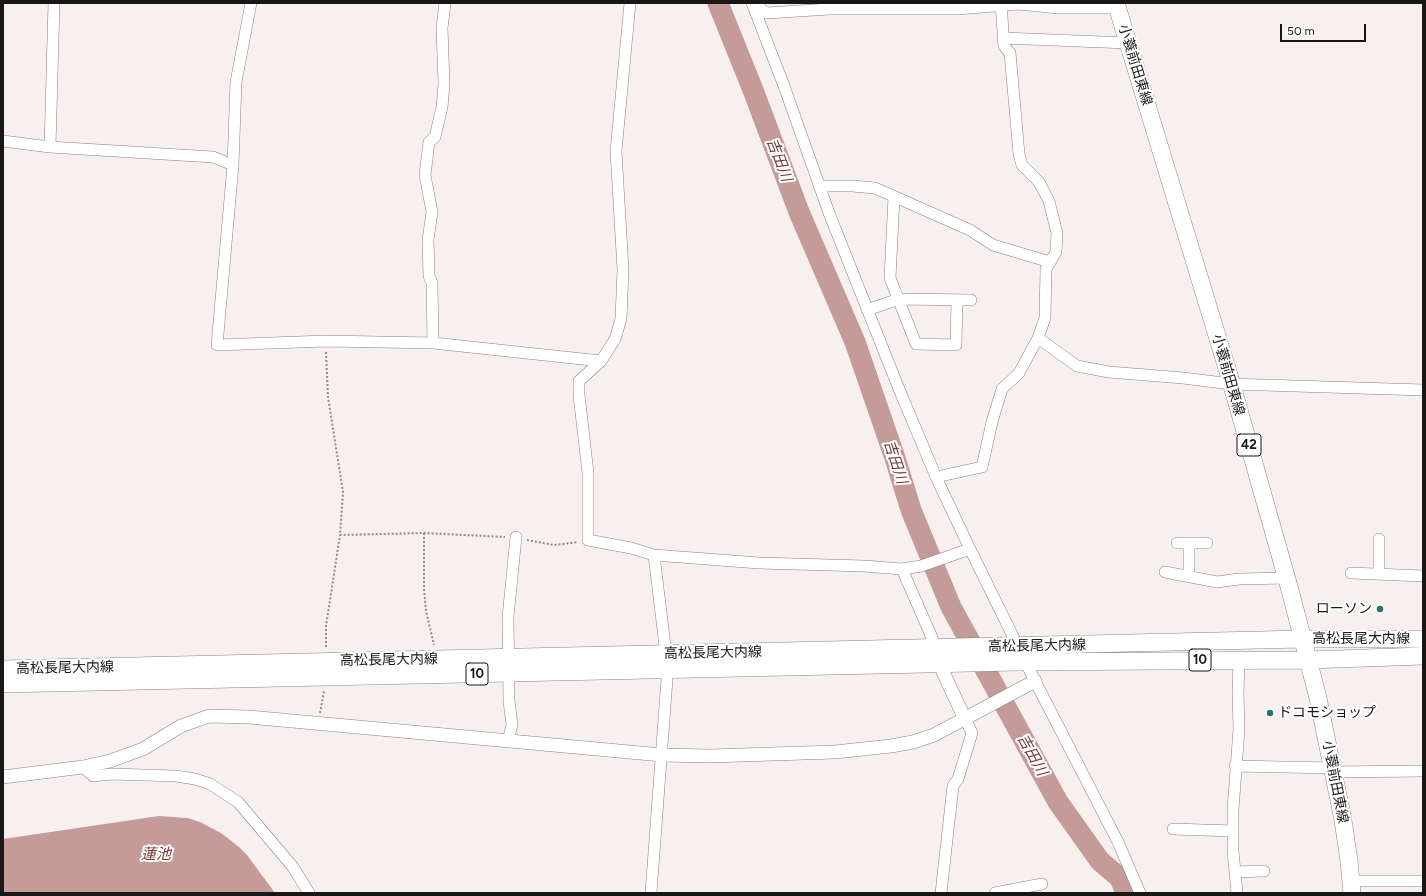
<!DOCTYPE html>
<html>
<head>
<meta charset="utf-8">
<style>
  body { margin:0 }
  #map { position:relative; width:1426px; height:896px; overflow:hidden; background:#f8f0ef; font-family:Figtree,sans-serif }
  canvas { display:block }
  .frame { position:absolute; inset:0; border:4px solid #191616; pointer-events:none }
  .scale { position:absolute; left:1280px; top:24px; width:86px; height:18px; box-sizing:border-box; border:2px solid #191616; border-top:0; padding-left:5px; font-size:12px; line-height:14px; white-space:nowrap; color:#191616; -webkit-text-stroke:3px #fff; paint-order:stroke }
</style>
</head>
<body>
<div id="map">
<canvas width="1426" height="896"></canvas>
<div class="frame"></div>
<div class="scale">50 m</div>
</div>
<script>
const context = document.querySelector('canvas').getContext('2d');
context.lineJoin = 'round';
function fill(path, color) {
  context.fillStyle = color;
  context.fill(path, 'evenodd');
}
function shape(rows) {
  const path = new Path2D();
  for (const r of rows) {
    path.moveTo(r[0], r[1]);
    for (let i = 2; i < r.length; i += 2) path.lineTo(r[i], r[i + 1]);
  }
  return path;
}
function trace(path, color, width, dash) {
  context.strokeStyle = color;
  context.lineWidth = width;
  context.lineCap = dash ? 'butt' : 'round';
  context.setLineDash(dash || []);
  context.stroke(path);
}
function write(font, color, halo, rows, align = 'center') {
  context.font = font + ' Figtree,"Noto Sans JP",sans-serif';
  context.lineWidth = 4;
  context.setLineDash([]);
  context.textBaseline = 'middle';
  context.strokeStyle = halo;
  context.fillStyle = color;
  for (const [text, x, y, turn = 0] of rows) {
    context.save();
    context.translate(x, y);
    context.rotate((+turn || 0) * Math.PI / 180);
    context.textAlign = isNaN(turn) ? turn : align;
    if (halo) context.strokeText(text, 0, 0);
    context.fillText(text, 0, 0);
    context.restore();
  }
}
fill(shape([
  [159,816,187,818,200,822,221,833,239,847,247,855,275,893,3,893,3,839]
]), '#c49b99');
trace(shape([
  [718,3,753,90,799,212,855,342,895,458,911,510,951,607,1058,802,1100,861,1120,878,1126,893]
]), '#c49b99', 21);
const minor = shape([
  [251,3,236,82,233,165,217,345,326,341,433,343,601,361],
  [630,3,616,151,623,270,621,319,615,339,601,361,579,381,579,395,588,473,588,540,631,548,654,555,759,563,864,566,902,569,921,566,970,549],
  [752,3,784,86,829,213,899,389,936,477,970,549,1035,681,1118,842,1140,893],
  [757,3,763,11,767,13,829,9,957,9,1019,4,1058,8,1118,8],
  [1003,38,1128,43],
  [3,141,50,147,213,157,233,165],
  [50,147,54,3],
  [819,186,852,186,875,188,970,230,993,245,1050,262],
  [894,197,890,278,916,344,956,345,957,300],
  [867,310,899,299,971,300],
  [1038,338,1077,366,1109,372,1183,378,1231,384,1423,390],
  [433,343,432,283,429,276,428,240,432,212,425,175,429,142,435,137,442,107,444,84,442,28,445,3],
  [936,477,982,467,992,422,1002,389,1019,373,1038,338,1045,318,1046,269,1056,252,1057,233,1049,201,1039,182,1022,165,1019,154,1010,53,1004,46,1001,3],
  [1177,543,1207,543],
  [902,569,933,640,937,653],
  [1165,572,1217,582,1239,579,1287,578],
  [1351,573,1423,576],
  [1379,574,1379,539],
  [1189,576,1189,543],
  [508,741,512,725,509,701,508,617,516,537],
  [1235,766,1332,768],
  [83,767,93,776,112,774,176,776,195,779,210,784,238,802,293,867,309,893],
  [1333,772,1423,771],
  [1173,829,1233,831],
  [1236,872,1264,871],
  [1351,881,1423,881],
  [651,893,667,679,665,646,654,555],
  [941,893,953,786,958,779,972,733,965,719],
  [995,893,1042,884],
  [1237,893,1233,851,1233,810,1239,729,1238,694,1239,660]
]);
const tertiary = shape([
  [941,664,943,672,965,719],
  [3,777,83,767,110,761,143,749,181,726,209,716,249,717,662,755,710,756,835,752,891,746,913,742,934,735,1035,681]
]);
const primary = shape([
  [1116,3,1229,375,1290,590,1318,698,1343,820,1349,861,1352,893],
  [3,669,1303,639,1423,639],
  [3,684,1017,662,1308,660,1423,656]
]);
trace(minor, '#888180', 12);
trace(tertiary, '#888180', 14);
trace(primary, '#888180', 18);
trace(shape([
  [326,352,328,397,343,492,340,535,424,533,505,537],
  [424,533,424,589,426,611,434,645],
  [527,540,554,545,578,542],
  [326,647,326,626,340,535],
  [320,713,324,691]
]), '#8f8989', 2, [2, 2]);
trace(minor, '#fff', 11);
trace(tertiary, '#fff', 13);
trace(primary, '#fff', 17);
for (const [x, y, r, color] of [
  [1380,609,4,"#2e7265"],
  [1270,713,4,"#2e7265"]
]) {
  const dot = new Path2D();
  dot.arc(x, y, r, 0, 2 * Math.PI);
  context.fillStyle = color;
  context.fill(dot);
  trace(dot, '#fff', 1.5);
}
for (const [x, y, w] of [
  [1249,445,24],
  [1200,660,22],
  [477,674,22]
]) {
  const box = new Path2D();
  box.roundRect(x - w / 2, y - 11, w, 22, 3);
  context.fillStyle = '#fff';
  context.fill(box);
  trace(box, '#191616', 1);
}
write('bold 13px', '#191616', null, [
  ["42",1249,445],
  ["10",1200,660],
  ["10",477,674]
]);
write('14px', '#191616', '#fff', [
  ["小蓑前田東線",1135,65,73],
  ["小蓑前田東線",1228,375,74],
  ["高松長尾大内線",1361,639],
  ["高松長尾大内線",1037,646,-1],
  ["高松長尾大内線",713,653,-1],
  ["高松長尾大内線",389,660,-1],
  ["高松長尾大内線",65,668,-1],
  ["小蓑前田東線",1335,782,79]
]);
write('14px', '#191616', '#fff', [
  ["ローソン",1372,609],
  ["ドコモショップ",1278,713,"left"]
], 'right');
write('italic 15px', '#703837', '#fff', [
  ["吉田川",779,160,69],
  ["吉田川",895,462,72],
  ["吉田川",1032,755,61],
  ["蓮池",156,855]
]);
</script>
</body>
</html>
